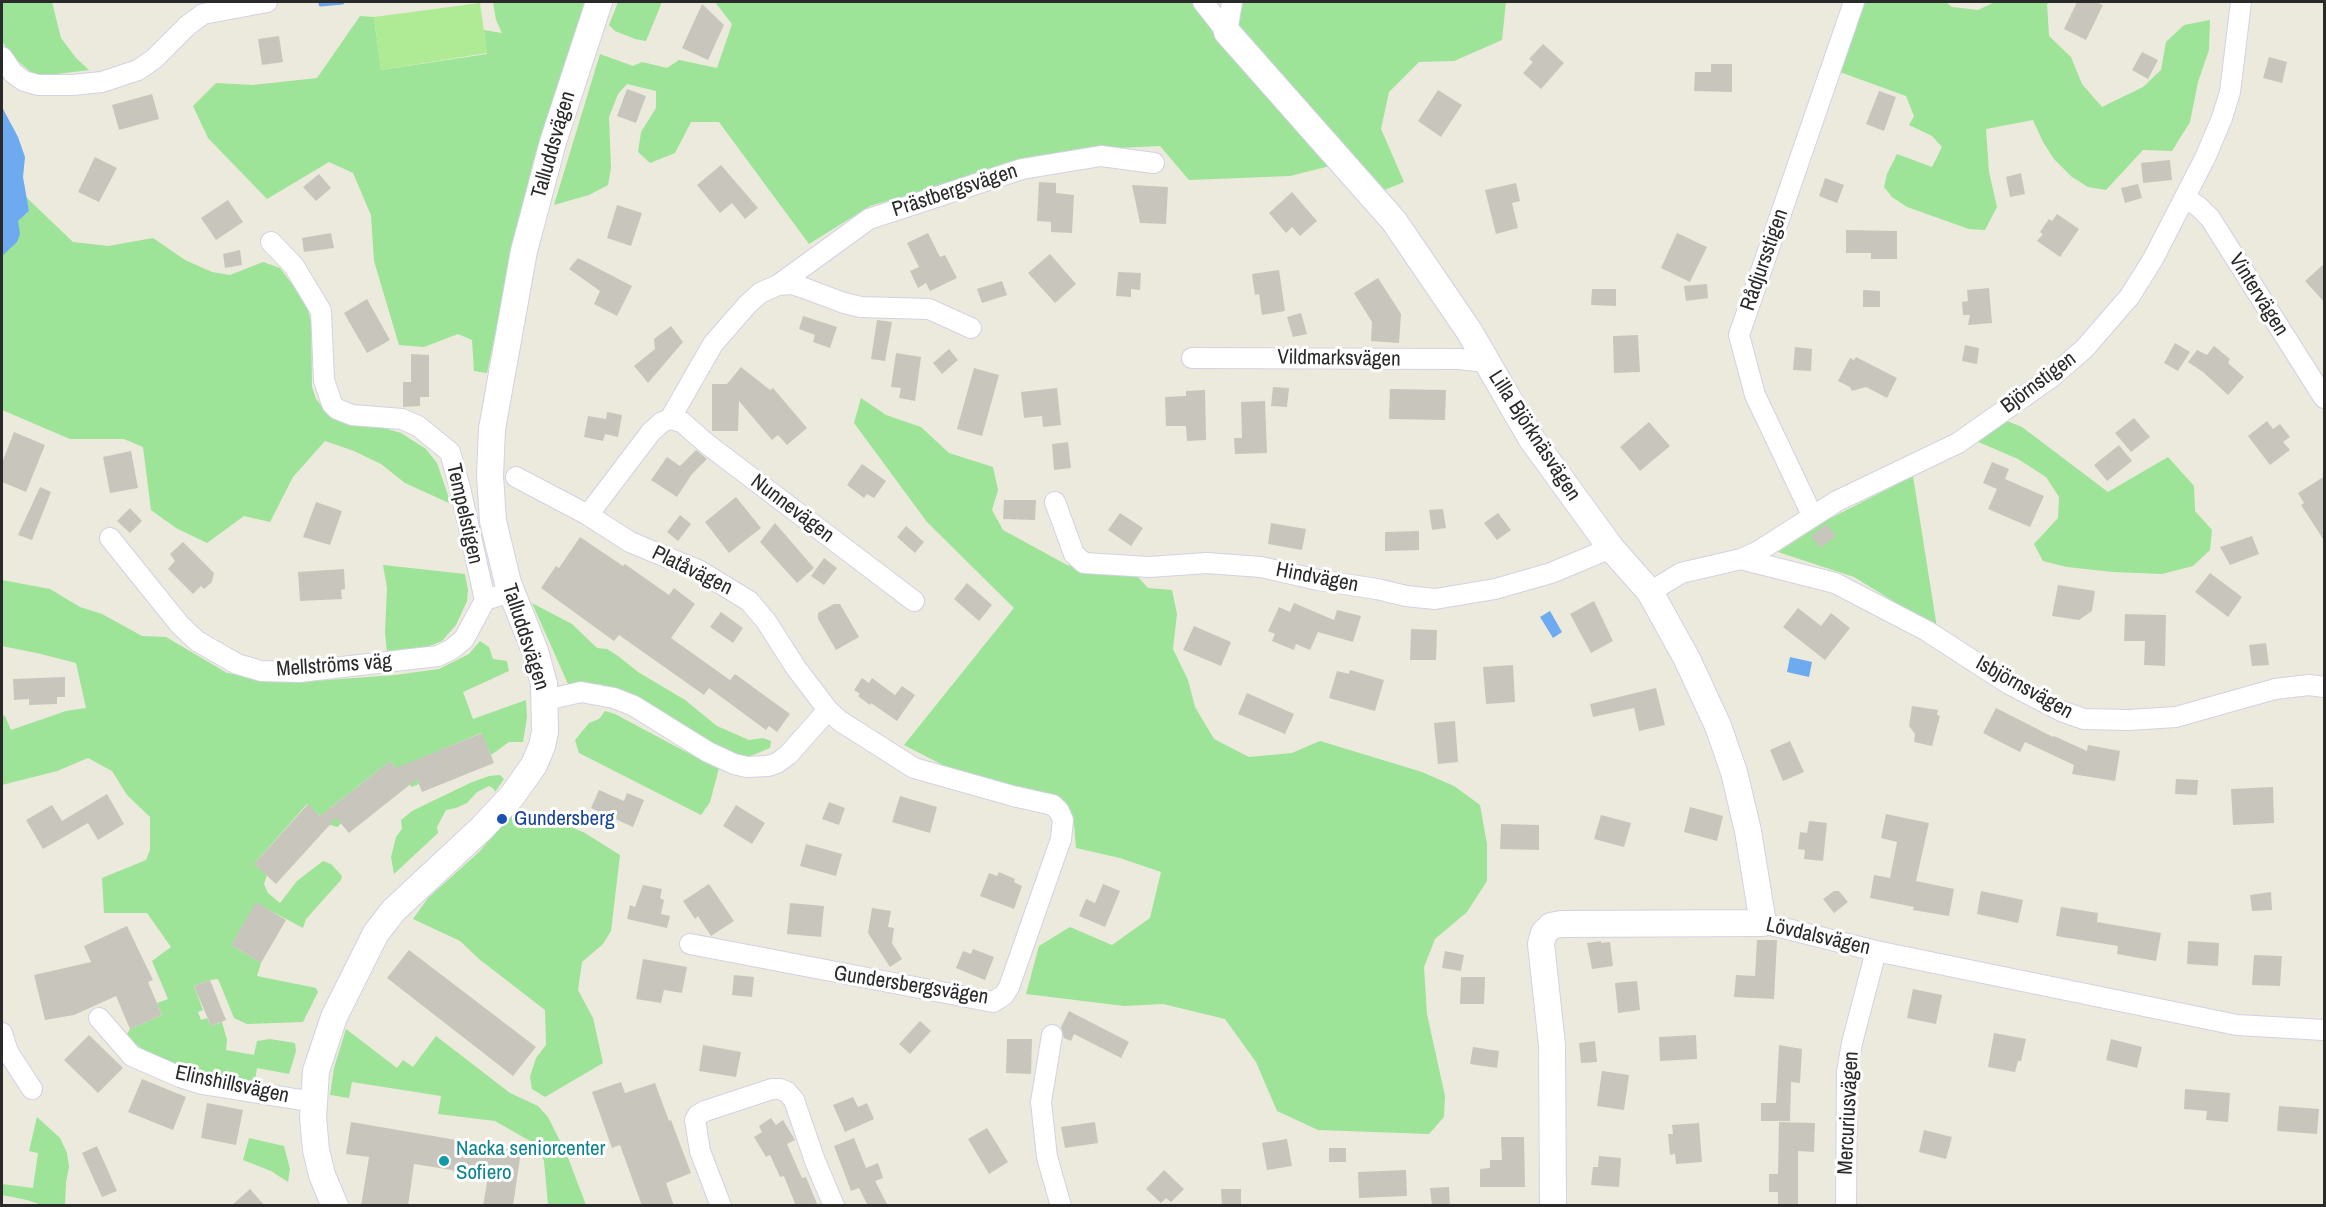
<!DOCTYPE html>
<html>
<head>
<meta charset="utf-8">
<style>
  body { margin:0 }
  #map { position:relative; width:2326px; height:1207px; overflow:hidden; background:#eceadc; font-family:"Archivo Narrow",sans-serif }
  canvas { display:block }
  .frame { position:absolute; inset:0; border:3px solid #2a2a2a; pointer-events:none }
</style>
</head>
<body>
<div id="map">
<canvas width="2326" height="1207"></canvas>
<div class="frame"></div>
</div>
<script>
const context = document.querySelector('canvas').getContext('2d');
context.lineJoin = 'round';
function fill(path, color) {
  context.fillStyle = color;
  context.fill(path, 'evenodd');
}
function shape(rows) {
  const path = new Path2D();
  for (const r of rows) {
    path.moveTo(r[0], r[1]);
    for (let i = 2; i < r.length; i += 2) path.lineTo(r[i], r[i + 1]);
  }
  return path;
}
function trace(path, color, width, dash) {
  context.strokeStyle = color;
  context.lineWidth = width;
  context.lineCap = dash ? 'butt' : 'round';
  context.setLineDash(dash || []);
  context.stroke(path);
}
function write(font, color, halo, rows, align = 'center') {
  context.font = font + ' "Archivo Narrow",sans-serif';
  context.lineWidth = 6;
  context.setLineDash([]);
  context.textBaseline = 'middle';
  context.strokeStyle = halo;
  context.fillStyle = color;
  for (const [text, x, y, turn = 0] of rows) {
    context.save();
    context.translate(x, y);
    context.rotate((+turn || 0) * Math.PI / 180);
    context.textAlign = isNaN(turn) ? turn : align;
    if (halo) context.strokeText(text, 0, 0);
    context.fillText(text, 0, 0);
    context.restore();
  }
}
fill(shape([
  [2,2,52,2,61,38,76,58,89,70,41,76,33,74,12,56,2,41],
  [493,2,587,2,535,155,521,211,487,373,474,371,472,340,458,334,424,347,399,345,374,261,371,215,353,173,329,162,267,199,208,138,193,106,216,83,253,85,317,78,360,16,374,17,381,70,487,54,484,30,502,33,496,20],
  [618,2,662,2,646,41,635,39,615,31,609,25],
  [715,2,1194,2,1218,41,1330,166,1290,176,1189,180,1160,146,1096,149,1020,163,870,206,809,244,719,122,691,122,675,153,650,163,638,152,641,132,656,108,656,91,627,84,618,94,609,117,611,168,608,185,589,195,554,205,600,54,633,66,642,62,667,68,679,60,717,68,732,24],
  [1243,2,1506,2,1502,40,1454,61,1419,62,1389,92,1381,129,1404,182,1382,191,1237,29],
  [1862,2,1946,2,1952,7,1978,10,1995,2,2050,2,2047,4,2049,36,2071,57,2082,84,2102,107,2143,87,2161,70,2166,42,2184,25,2210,20,2209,50,2198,82,2190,122,2172,151,2143,150,2106,190,2088,187,2072,177,2054,159,2043,142,2033,120,1986,129,1989,172,1997,207,1985,230,1969,229,1907,207,1892,197,1884,187,1887,174,1897,154,1932,167,1942,147,1932,136,1909,125,1914,116,1906,96,1837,71],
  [26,197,73,242,108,246,153,238,185,260,212,272,230,275,263,262,280,268,306,303,311,321,312,387,316,399,326,411,401,433,426,449,437,463,451,504,405,483,381,464,354,451,325,441,293,477,270,522,244,516,207,543,176,528,151,510,143,447,124,439,70,439,2,410,2,256,18,221,29,211],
  [861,398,886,415,921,427,949,453,993,467,998,490,992,510,1003,530,1067,565,1102,574,1137,576,1148,588,1172,590,1177,614,1173,649,1188,680,1195,707,1214,739,1249,757,1292,753,1320,741,1422,772,1454,786,1480,805,1487,844,1487,881,1467,912,1435,939,1424,967,1427,1014,1445,1096,1444,1117,1429,1134,1318,1130,1277,1111,1256,1062,1225,1019,1163,1004,1124,1006,1026,994,1039,946,1070,927,1112,945,1150,918,1161,872,1120,858,1076,848,1074,824,1065,810,964,776,904,745,1014,608,927,522,854,423],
  [2007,421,2022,427,2108,492,2168,457,2194,486,2195,511,2212,530,2210,550,2193,566,2162,574,2113,572,2067,567,2043,561,2034,544,2058,518,2059,497,2046,477,2018,459,1976,441],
  [1913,476,1937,628,1854,577,1778,552,1827,520],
  [383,565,465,574,468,590,467,601,456,625,442,641,419,650,387,653,385,632,387,588],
  [2,580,50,589,80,607,102,614,142,636,166,637,227,673,300,682,395,675,439,669,469,654,480,641,489,647,493,659,507,661,509,671,463,692,473,719,526,700,527,717,523,742,509,742,491,755,481,733,410,763,419,784,412,787,390,761,330,808,341,823,338,827,330,825,307,804,254,864,267,875,264,884,268,893,280,903,297,881,323,861,331,864,342,876,341,880,306,919,303,928,256,903,231,945,261,963,257,976,316,988,318,992,303,1022,247,1024,234,1018,218,979,210,980,194,986,203,1010,198,1012,201,1020,207,1018,211,1026,222,1022,227,1040,226,1050,254,1055,257,1041,270,1039,295,1043,296,1051,289,1074,257,1068,254,1086,192,1072,148,1053,127,1038,127,1034,130,1029,162,1015,157,1003,168,999,152,961,171,947,147,913,104,913,102,878,146,860,150,850,150,817,127,795,112,771,88,758,57,771,2,785,2,715,5,716,11,730,66,711,86,708,76,663,41,654,2,646],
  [532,603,572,624,597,648,607,649,618,656,638,672,685,700,717,726,749,740,763,738,771,741,770,748,743,759,723,754,635,701,600,684,568,684],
  [605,711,615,714,703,761,719,768,710,802,701,815,579,753,575,740,589,723,599,719],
  [500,775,504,779,495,792,494,789,489,786,477,792,467,803,456,808,446,810,437,827,438,833,394,874,391,857,396,837,402,829,401,820,412,811,470,783,489,776],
  [516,809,539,813,585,833,620,855,611,931,603,944,582,962,578,990,593,1018,603,1063,545,1097,532,1089,530,1077,536,1058,546,1045,545,1010,479,959,460,941,413,919,428,898,479,852],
  [346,1029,397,1068,403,1060,413,1067,436,1036,510,1093,538,1106,548,1117,567,1155,586,1205,548,1205,544,1161,537,1145,495,1121,438,1114,441,1096,352,1082,349,1098,330,1095,334,1068],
  [37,1117,60,1138,67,1153,69,1167,66,1182,65,1205,42,1205,27,1200,2,1195,2,1184,33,1188,38,1153,29,1151],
  [249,1138,284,1146,290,1169,288,1182,271,1171,243,1160]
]), '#9de398');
fill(shape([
  [480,3,487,53,381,70,374,17]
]), '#aeeb94');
fill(shape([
  [2,107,18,137,25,157,23,177,29,211,18,221,20,234,17,242,2,256],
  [1550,611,1562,632,1553,638,1540,617],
  [1790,657,1812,662,1809,677,1787,672]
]), '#6eaaef');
trace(shape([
  [321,4,342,2]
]), '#6eaaef', 5);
fill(shape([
  [2077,2,2096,2,2103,5,2086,40,2064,29],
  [702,4,724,25,708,60,682,48],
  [279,36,283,62,262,65,258,39],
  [1543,44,1564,63,1541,89,1523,73,1533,62,1529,59],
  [2142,52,2158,60,2148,79,2132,70],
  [2269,57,2287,62,2282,83,2263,78],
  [1711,64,1732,64,1732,92,1694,91,1695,72,1711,72],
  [627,89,646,96,636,123,617,116],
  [1438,90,1462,105,1441,137,1418,121],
  [1879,91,1896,97,1884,131,1866,124],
  [152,94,159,119,119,130,112,105],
  [95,157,117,168,99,202,78,192],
  [2170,160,2172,180,2143,183,2141,163],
  [721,165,758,208,745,219,732,203,720,213,697,185],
  [2021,173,2025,194,2010,197,2006,177],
  [319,174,331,188,316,201,303,187],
  [1825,178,1844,185,1837,203,1819,196],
  [1039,182,1056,183,1056,193,1074,195,1072,233,1051,232,1051,222,1037,221],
  [1516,183,1520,201,1512,203,1518,228,1496,234,1485,190],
  [2138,184,2142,198,2125,203,2121,188],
  [1132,185,1168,187,1166,224,1140,223],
  [1292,192,1317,221,1300,236,1292,227,1286,233,1269,213],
  [228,200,243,222,216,240,201,218],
  [617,205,642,213,631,246,607,238],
  [2057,214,2079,229,2060,257,2037,241,2043,234,2040,232,2049,219,2052,221],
  [1846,230,1897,231,1897,259,1871,259,1871,253,1846,253],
  [331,233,334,248,304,252,302,238],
  [928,233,940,257,945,255,957,278,930,291,926,283,918,288,910,271,919,267,907,243],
  [1677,233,1707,247,1690,282,1661,268],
  [240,250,242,265,225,268,223,254],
  [1050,254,1076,284,1055,303,1028,273],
  [578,258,632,286,617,316,594,304,600,291,569,269],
  [2325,263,2325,303,2305,281],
  [1279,270,1285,311,1262,315,1259,294,1255,295,1252,274],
  [1118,272,1141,273,1140,290,1131,289,1131,297,1116,296],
  [1378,278,1401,314,1399,343,1371,341,1372,322,1354,293],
  [1002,281,1007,295,982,303,977,289],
  [1707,284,1708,298,1686,301,1684,286],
  [1989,288,1992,323,1968,325,1970,315,1963,315,1962,302,1968,301,1967,290],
  [1592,289,1616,289,1616,306,1591,305],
  [1863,290,1880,291,1880,307,1863,307],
  [367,299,390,340,367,353,344,313],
  [1301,313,1307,334,1293,337,1287,317],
  [803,316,837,327,830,348,813,342,815,335,799,329],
  [877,320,892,322,885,361,871,359],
  [671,326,683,342,648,383,634,366,655,349,654,339],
  [1638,335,1640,372,1614,373,1613,336],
  [2175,343,2190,352,2178,371,2164,363],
  [1965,345,1979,348,1977,364,1962,361],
  [2214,346,2230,359,2228,363,2244,377,2228,395,2203,372,2188,362,2197,350,2207,355],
  [1795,347,1812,349,1811,371,1793,370],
  [949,349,958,360,942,374,933,363],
  [896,353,921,357,915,401,899,398,901,388,891,387],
  [411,354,429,355,429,397,420,397,420,406,403,407,403,382,411,382],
  [1856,357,1897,378,1887,398,1866,387,1852,391,1850,387,1838,381,1850,358,1854,360],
  [741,367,770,390,773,388,807,428,787,445,778,435,772,440,739,401,738,431,712,431,712,384,727,384],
  [974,368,999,375,982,436,957,429],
  [1273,387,1289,388,1287,407,1271,406],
  [1057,388,1061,425,1043,427,1042,416,1024,418,1021,392],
  [1390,389,1446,390,1445,420,1389,419],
  [1205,390,1206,440,1187,441,1186,426,1166,426,1165,397,1186,396,1186,391],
  [1265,401,1267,453,1235,454,1234,438,1242,438,1241,402],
  [607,412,622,415,618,437,605,434,603,441,584,437,588,416,606,419],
  [2134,418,2150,437,2131,452,2115,433],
  [2267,421,2273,429,2280,424,2290,437,2283,442,2290,450,2270,465,2248,436],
  [1649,422,1670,446,1640,471,1620,447],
  [14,432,45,445,26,492,2,482,2,463],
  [1068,442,1071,468,1054,470,1052,444],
  [2119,445,2132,461,2107,481,2094,465],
  [696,450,707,459,692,474,677,497,651,480,667,457,680,466],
  [131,451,138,488,110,493,103,457],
  [1992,462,2009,469,2005,479,2044,496,2030,527,1988,509,1997,489,1983,483],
  [862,464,886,481,874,498,867,494,864,498,847,485],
  [2325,476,2325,542,2301,505,2304,503,2298,493],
  [40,487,51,492,32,540,18,535],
  [736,497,761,528,729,553,705,522],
  [1004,500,1036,500,1035,520,1003,519],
  [316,502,342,511,330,545,303,537],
  [130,508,142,521,130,533,117,521],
  [1443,509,1446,528,1432,530,1429,510],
  [1120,513,1143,528,1131,546,1108,530],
  [1498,513,1511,530,1497,540,1484,523],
  [680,515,691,524,678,541,667,532],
  [775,523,814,568,797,583,760,542],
  [1271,523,1306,529,1302,550,1268,544],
  [1826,524,1836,536,1820,548,1811,536],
  [906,526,924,542,915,553,897,537],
  [1419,531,1419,550,1385,551,1385,532],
  [2252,536,2259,554,2230,565,2220,547],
  [580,537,623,566,625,564,669,595,674,588,695,604,671,638,730,680,735,674,790,714,777,732,769,726,766,730,709,688,704,695,619,635,614,641,541,588,556,566,559,568],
  [183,542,214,573,212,582,204,589,201,586,193,594,168,569,175,561,170,554],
  [824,558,837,568,824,585,811,576],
  [344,569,345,589,341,590,342,599,300,601,298,572],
  [2210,573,2242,597,2228,617,2195,592],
  [967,583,992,605,979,621,954,599],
  [2058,585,2095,591,2092,611,2079,620,2052,616],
  [1594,601,1613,641,1591,653,1570,614],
  [1294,603,1334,620,1337,610,1361,616,1353,642,1318,632,1310,650,1296,644,1294,650,1272,641,1275,634,1268,631,1279,607,1290,612],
  [834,604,840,604,859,637,836,650,818,619,818,613],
  [1798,608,1821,626,1831,613,1850,628,1825,660,1783,627],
  [721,612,743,628,733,643,710,627],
  [2125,614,2166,615,2165,666,2144,665,2145,641,2124,641],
  [1194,626,1231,642,1221,666,1183,650],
  [1411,629,1437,630,1436,660,1410,660],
  [2266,643,2269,665,2252,666,2249,645],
  [1513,665,1515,702,1486,704,1483,667],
  [1350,670,1384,680,1375,711,1329,698,1337,671,1349,674],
  [65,677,65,697,57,697,57,704,29,705,29,699,14,700,13,679],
  [862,678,869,683,872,678,895,695,902,686,915,695,897,721,871,703,870,705,858,696,860,694,854,690],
  [1656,688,1665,725,1639,731,1634,708,1593,717,1590,704],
  [1247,693,1294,714,1285,734,1238,714],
  [1912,706,1938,710,1937,715,1940,716,1932,746,1914,742,1915,734,1909,726],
  [1996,708,2053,737,2054,736,2087,751,2088,745,2120,751,2115,781,2072,774,2074,765,2025,742,2020,752,1983,733],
  [1455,721,1458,762,1438,764,1434,723],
  [482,733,494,763,422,792,417,779,349,833,336,818,276,884,254,864,308,804,320,816,390,761,396,768],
  [1790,741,1804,772,1783,781,1770,750],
  [2176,779,2198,780,2197,795,2175,794],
  [2273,787,2274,823,2233,825,2231,789],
  [599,790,624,801,627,793,644,800,633,827,591,808],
  [107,794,124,824,98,840,88,823,43,849,26,820,52,805,62,821],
  [900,796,937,807,930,833,892,822],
  [829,802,845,808,839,825,822,819],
  [736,805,765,823,752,844,723,826],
  [1690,807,1723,816,1717,841,1684,832],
  [1886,814,1929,823,1916,881,1954,889,1949,916,1913,910,1914,907,1870,898,1874,875,1890,878,1897,842,1881,838],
  [1601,815,1631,823,1624,847,1594,839],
  [1809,821,1827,823,1823,861,1804,859,1805,850,1798,849,1800,832,1807,833],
  [1501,824,1539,825,1539,850,1500,849],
  [806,844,842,854,836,876,800,866],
  [999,872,1015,879,1014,882,1022,886,1014,909,980,896,989,873,997,876],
  [709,884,734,921,711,936,698,916,695,919,683,901],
  [1103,884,1120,891,1105,927,1079,916,1086,899,1095,903],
  [643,885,662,889,660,898,664,900,661,914,670,916,667,928,627,919,630,905,635,907],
  [1834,891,1839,891,1848,902,1834,913,1823,899],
  [1981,891,2023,900,2018,923,1977,914],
  [2271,892,2272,910,2252,911,2250,895],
  [256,902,286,920,261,963,231,945],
  [790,903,824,906,821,937,787,934],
  [2061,907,2098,913,2097,922,2161,933,2156,961,2117,954,2118,946,2056,936],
  [872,908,891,911,888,927,894,928,892,943,902,959,890,967,868,933],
  [127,926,153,980,148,982,162,1015,130,1029,116,996,74,1015,45,1020,34,975,91,962,84,946],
  [1757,940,1777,940,1774,999,1734,997,1736,975,1755,976],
  [1601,941,1601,943,1610,942,1613,966,1592,969,1587,943],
  [2188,941,2219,943,2218,966,2187,964],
  [973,949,994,957,985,980,956,968,963,951,971,954],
  [409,950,536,1047,513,1076,387,978],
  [1445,951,1464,955,1461,971,1442,968],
  [2254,955,2282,956,2280,986,2252,985],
  [643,959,687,967,682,993,664,990,661,1003,636,999],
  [734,975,754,977,752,997,732,995],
  [1461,977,1485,977,1484,1004,1460,1004],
  [210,980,226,1020,211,1026,194,986],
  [1637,981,1640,1010,1618,1013,1615,983],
  [1913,989,1942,995,1936,1024,1907,1018],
  [1069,1011,1129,1042,1121,1058,1074,1034,1071,1041,1064,1038,1061,1027],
  [920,1021,931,1031,910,1054,899,1044],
  [1994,1033,2026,1039,2021,1061,2018,1061,2015,1072,1988,1067],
  [89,1035,123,1068,98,1093,64,1060],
  [1696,1035,1697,1059,1660,1061,1659,1037],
  [1007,1039,1032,1039,1031,1074,1006,1073],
  [2111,1039,2142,1047,2137,1068,2106,1060],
  [1595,1041,1597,1062,1581,1063,1579,1043],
  [703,1045,741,1052,736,1077,699,1071],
  [1779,1045,1802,1049,1800,1083,1791,1082,1790,1121,1761,1121,1761,1103,1776,1103],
  [1473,1047,1499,1051,1497,1068,1470,1064],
  [1602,1071,1629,1075,1624,1110,1597,1106],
  [142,1079,186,1097,173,1130,128,1112],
  [621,1082,625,1093,655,1083,669,1121,671,1120,691,1173,666,1183,674,1206,642,1206,620,1145,612,1148,592,1092],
  [2185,1089,2230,1093,2228,1122,2206,1120,2207,1111,2184,1109],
  [853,1097,858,1107,867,1103,874,1119,845,1132,833,1105],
  [207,1103,243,1110,236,1145,201,1138],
  [2279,1106,2319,1109,2317,1134,2277,1131],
  [771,1118,776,1125,783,1120,795,1140,787,1144,802,1178,806,1177,818,1206,796,1206,784,1176,780,1177,770,1155,766,1157,754,1137,762,1132,759,1126],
  [351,1122,521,1151,513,1206,483,1206,488,1177,465,1178,452,1170,414,1164,408,1206,361,1206,369,1157,346,1154],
  [1095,1122,1098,1143,1065,1148,1061,1127],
  [1779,1122,1815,1123,1814,1152,1798,1151,1798,1206,1778,1206,1778,1192,1769,1192,1769,1174,1778,1174],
  [1699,1123,1702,1162,1676,1164,1675,1154,1670,1155,1668,1134,1673,1134,1672,1125],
  [987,1128,1008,1162,989,1174,968,1139],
  [1924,1130,1952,1137,1946,1159,1919,1152],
  [1501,1137,1524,1137,1525,1187,1480,1187,1480,1169,1490,1168,1490,1160,1502,1160],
  [854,1138,866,1168,878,1163,883,1178,875,1181,888,1206,868,1206,859,1188,851,1191,834,1146],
  [1287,1139,1292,1166,1267,1170,1262,1143],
  [97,1146,117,1191,102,1197,82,1153],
  [1329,1148,1346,1148,1346,1162,1329,1162],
  [1599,1156,1621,1158,1619,1187,1591,1185,1593,1167,1598,1167],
  [1164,1170,1184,1189,1171,1202,1166,1198,1161,1203,1146,1189],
  [1406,1170,1407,1196,1359,1198,1358,1172],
  [1449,1187,1450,1206,1432,1206,1430,1188],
  [250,1189,265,1206,231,1206],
  [1221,1189,1241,1189,1241,1204,1222,1205]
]), '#c8c6bc');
const minor = shape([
  [1203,2,1227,32],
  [1227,32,1232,2],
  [2,57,13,73,24,81,38,85,72,85,102,82,138,70,154,59,187,26,203,14,267,2],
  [2186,198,2199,207,2210,218,2324,398],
  [271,242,294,266,321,311,324,380,332,404,337,409,352,415,402,419,418,426,450,452,460,488,485,600],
  [778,285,792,284,804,288,844,303,861,307,929,309,971,328],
  [1192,358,1459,359,1486,362],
  [670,419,682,422,707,444,914,601],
  [516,477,588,515,630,542,700,571,749,601,766,621,796,668,828,710],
  [1055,502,1074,554,1084,563,1149,567,1207,563,1261,567,1318,580,1377,589,1406,596,1435,599,1495,589,1551,573,1611,548],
  [588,515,651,432,662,422,670,419,713,344,747,305,760,293,778,285,869,219,1022,169,1101,156,1154,163],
  [1812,515,1755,395,1739,335,1854,2],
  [110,538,180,625,197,641,237,664,261,671,299,672,438,656,452,649,464,639,485,600,511,592],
  [1741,559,1835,583,1927,631,2009,684,2061,711,2084,719,2129,720,2176,717,2275,689,2309,685,2324,687],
  [1650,592,1681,573,1741,559,1757,552,1837,501,1958,443,2053,376,2085,348,2130,296,2153,259,2205,158,2222,118,2230,92,2241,2],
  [546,700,581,692,614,698,634,706,708,752,734,764,747,767,768,766,777,763,788,755,828,710,840,721,914,768,1013,796,1053,805,1059,811,1063,820,1061,839,1009,987,1004,995,993,1002,690,944],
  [1763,923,1876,951,2237,1025,2324,1030],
  [99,1018,132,1056,180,1077,202,1084,314,1102],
  [2,1033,8,1052,32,1089],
  [1052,1035,1041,1102,1047,1157,1061,1206],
  [721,1206,700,1151,695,1120,698,1115,705,1111,772,1089,780,1089,787,1092,794,1100,815,1161,834,1206],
  [1846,1206,1847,1072,1852,1043,1876,951]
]);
const tertiary = shape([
  [1227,32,1394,221,1469,331,1531,438,1611,548,1650,592,1687,659,1718,726,1734,772,1748,831,1763,923,1561,924,1551,926,1544,933,1541,944,1552,1045,1553,1206],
  [335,1206,322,1175,316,1150,313,1118,316,1071,334,1017,376,933,394,910,482,828,512,796,534,765,542,746,545,732,544,684,535,651,508,583,493,521,490,476,492,429,524,251,553,142,599,2]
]);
trace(minor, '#d3d1e3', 22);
trace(tertiary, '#d3d1e3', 28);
trace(minor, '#fff', 20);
trace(tertiary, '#fff', 26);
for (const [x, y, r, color] of [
  [502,819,6,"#1a4fb4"],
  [444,1161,6,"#0f9aa8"]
]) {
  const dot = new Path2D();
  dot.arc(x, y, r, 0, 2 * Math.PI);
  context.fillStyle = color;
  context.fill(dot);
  trace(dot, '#fff', 2);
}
write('21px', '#2a2a2a', '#fff', [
  ["Talluddsvägen",554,145,-74],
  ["Prästbergsvägen",955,191,-18],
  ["Rådjursstigen",1765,260,-71],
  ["Vintervägen",2258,295,58],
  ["Vildmarksvägen",1339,359,1],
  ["Björnstigen",2039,383,-37],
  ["Lilla Björknäsvägen",1534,436,57],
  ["Nunnevägen",792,509,37],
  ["Tempelstigen",464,514,77],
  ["Platåvägen",692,571,26],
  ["Hindvägen",1317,578,11],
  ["Talluddsvägen",525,637,72],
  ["Mellströms väg",334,666,-4],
  ["Isbjörnsvägen",2024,688,29],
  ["Lövdalsvägen",1818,937,13],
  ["Gundersbergsvägen",911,986,9],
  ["Elinshillsvägen",232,1085,12],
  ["Mercuriusvägen",1849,1113,-87]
]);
write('21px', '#164399', '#fff', [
  ["Gundersberg",514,819]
], 'left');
write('21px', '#0d838f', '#fff', [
  ["Nacka seniorcenter",456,1149],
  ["Sofiero",456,1173]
], 'left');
</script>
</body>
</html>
